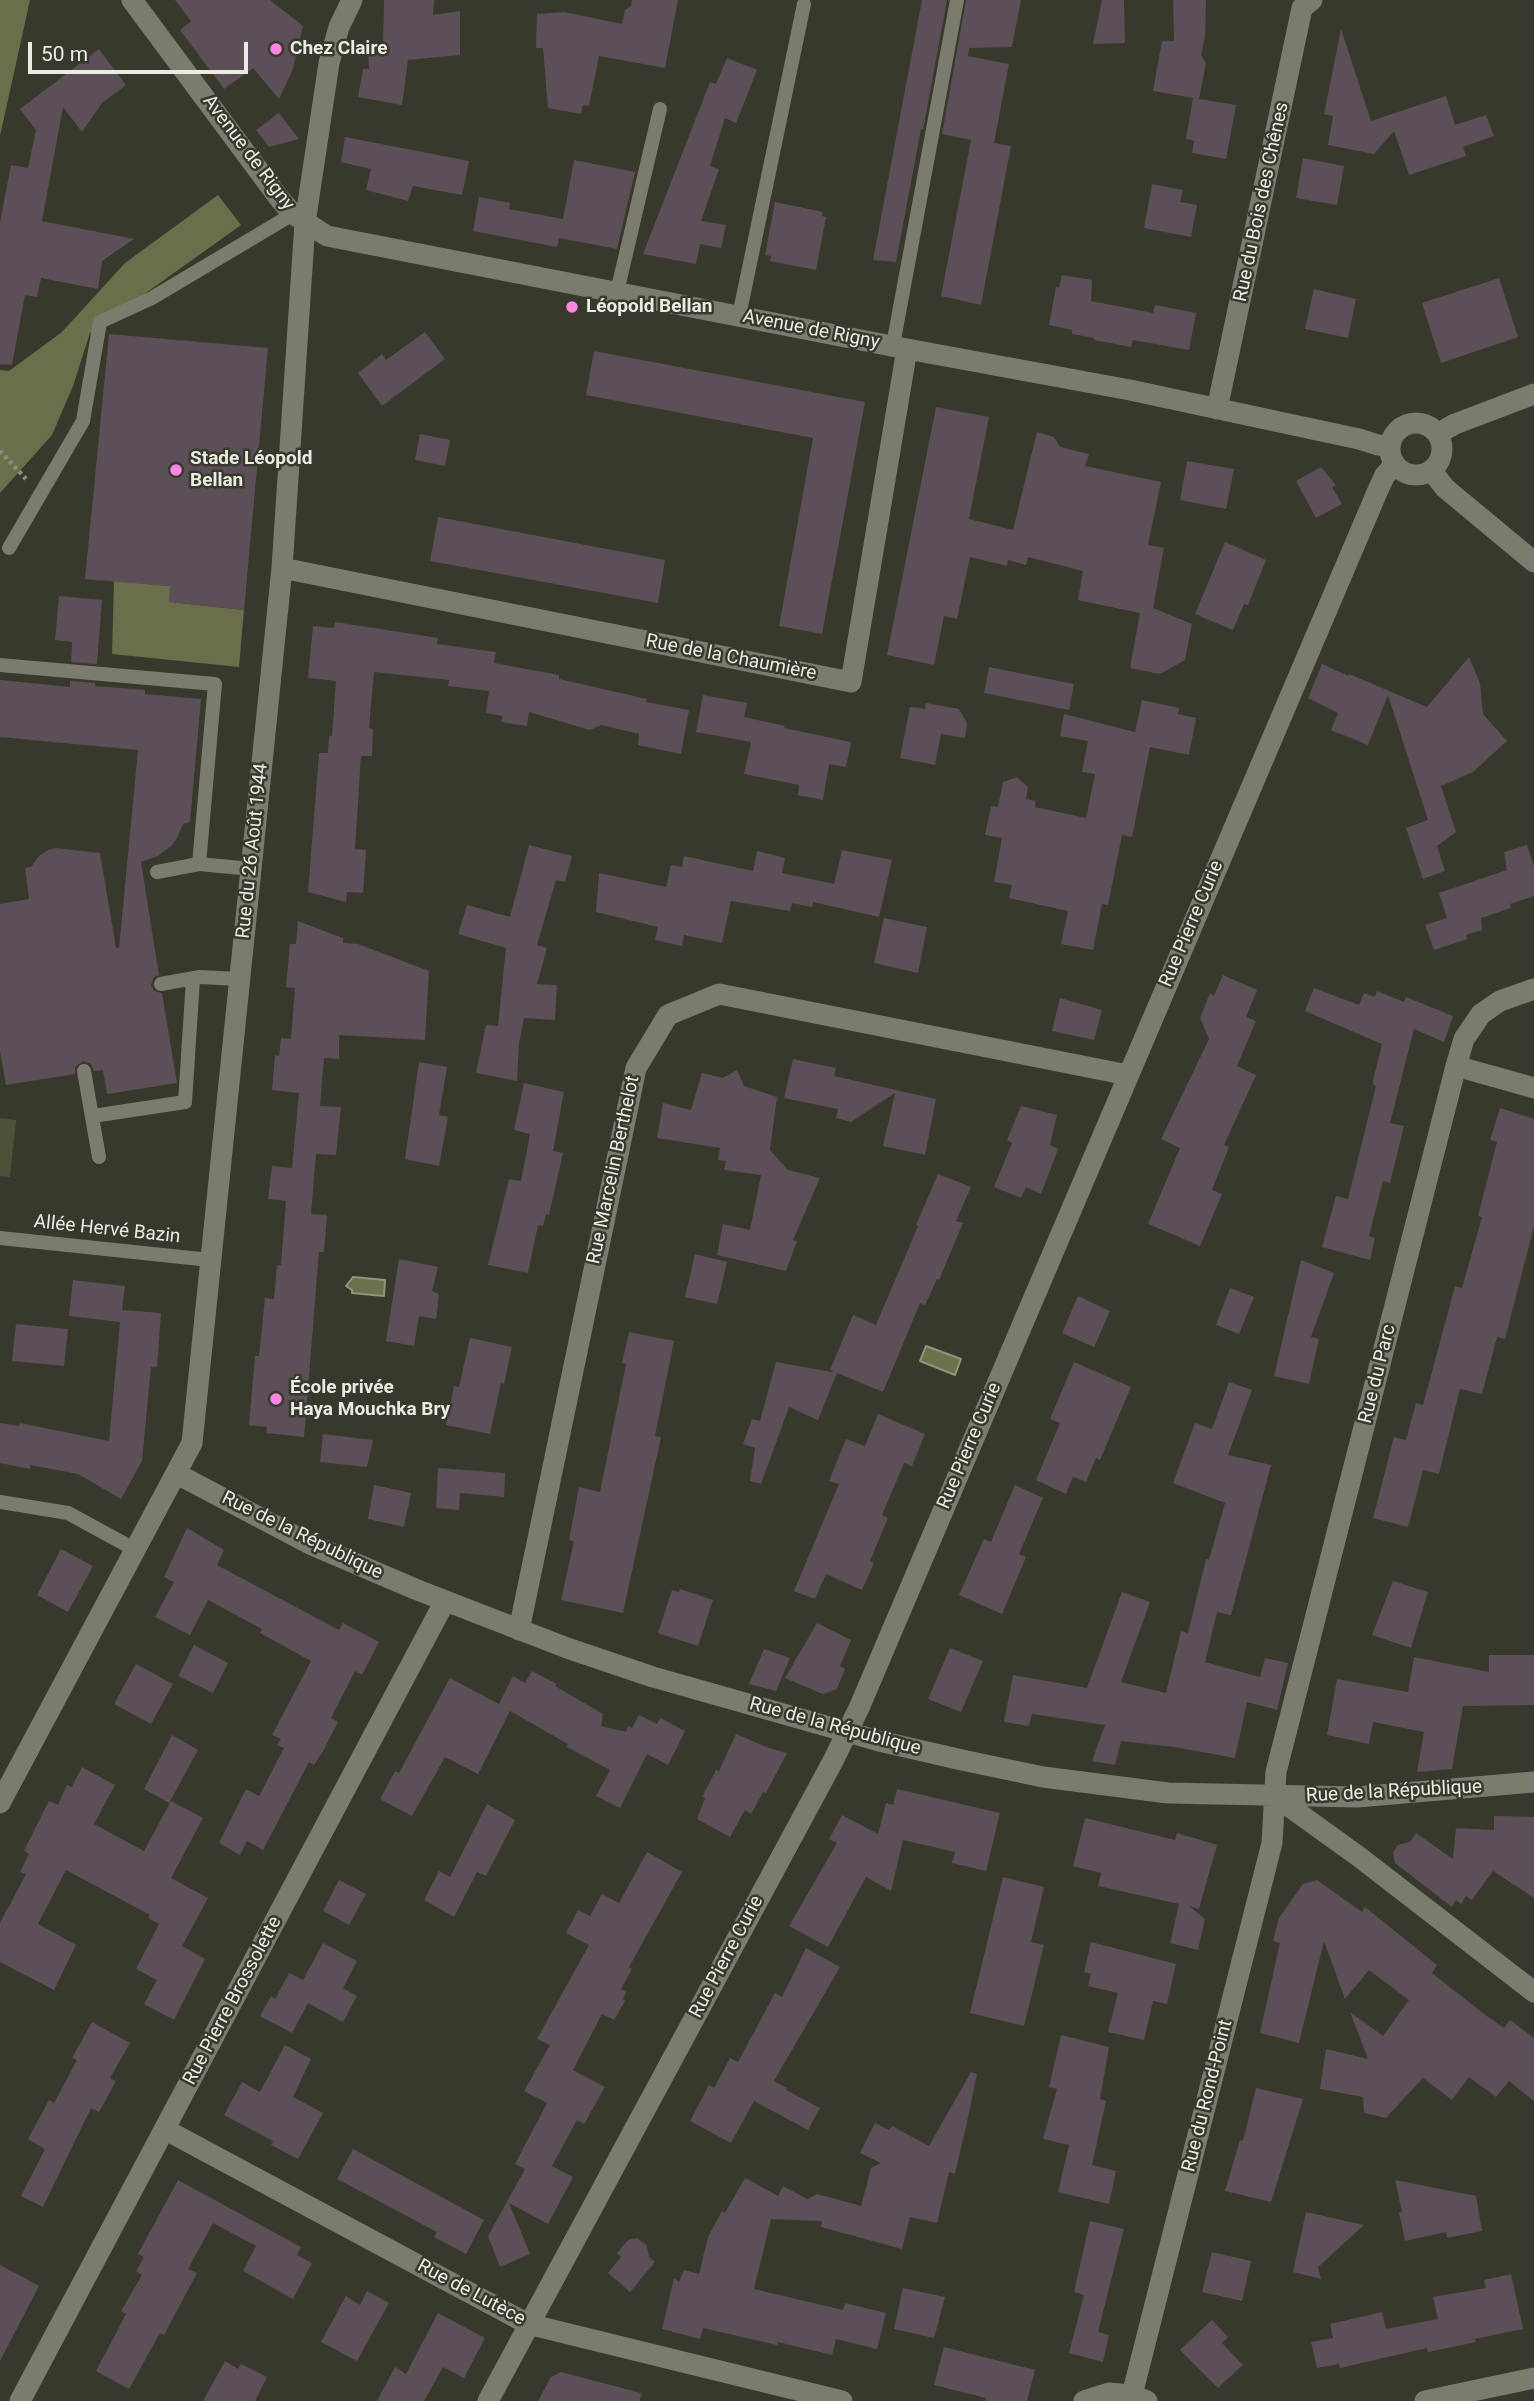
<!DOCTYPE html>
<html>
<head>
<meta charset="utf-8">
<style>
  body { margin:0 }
  #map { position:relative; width:1534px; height:2401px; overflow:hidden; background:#37392c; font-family:Roboto,sans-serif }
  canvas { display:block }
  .scale { position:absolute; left:28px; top:42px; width:220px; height:32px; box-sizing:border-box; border:4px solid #eaebe2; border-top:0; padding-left:9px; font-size:21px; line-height:24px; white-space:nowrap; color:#eaebe2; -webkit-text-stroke:5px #37392c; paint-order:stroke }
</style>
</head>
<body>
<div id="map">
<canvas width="1534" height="2401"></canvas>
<div class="scale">50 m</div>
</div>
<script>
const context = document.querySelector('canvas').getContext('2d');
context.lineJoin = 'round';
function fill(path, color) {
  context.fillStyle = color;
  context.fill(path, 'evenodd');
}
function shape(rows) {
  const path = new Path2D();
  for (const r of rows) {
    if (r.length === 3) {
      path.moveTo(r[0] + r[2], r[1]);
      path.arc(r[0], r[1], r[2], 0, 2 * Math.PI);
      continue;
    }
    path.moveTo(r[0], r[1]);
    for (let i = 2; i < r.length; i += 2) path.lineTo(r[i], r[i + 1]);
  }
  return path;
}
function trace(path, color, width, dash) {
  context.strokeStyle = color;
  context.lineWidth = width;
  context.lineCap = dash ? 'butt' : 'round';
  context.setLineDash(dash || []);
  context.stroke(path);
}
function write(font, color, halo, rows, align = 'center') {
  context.font = font + ' Roboto,sans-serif';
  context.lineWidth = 5;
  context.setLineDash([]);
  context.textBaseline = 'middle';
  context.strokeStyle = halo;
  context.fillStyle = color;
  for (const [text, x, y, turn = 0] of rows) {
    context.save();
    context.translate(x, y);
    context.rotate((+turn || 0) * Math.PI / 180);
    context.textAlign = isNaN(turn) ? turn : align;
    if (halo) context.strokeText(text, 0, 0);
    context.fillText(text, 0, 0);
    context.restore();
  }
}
fill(shape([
  [0,1118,16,1120,10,1177,0,1176]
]), '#4e5139');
fill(shape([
  [0,0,30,0,0,136],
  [218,195,241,225,90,333,73,386,52,435,0,493,0,370,9,371,62,332,125,263],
  [114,581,170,586,170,602,244,610,239,667,112,654]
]), '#6b6e4a');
const water = shape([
  [353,1277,385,1280,384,1296,352,1293,352,1290,346,1286,353,1277],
  [926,1346,961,1359,955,1375,920,1361,926,1346]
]);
fill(water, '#6d704c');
trace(water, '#929579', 2);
fill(shape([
  [175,0,270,0,303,26,293,69,279,99,253,68,224,89,180,30,191,21],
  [384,0,434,0,433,15,460,11,460,55,408,60,402,105,358,97,363,69,369,69,368,47,383,48],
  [632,0,678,0,665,68,599,56,589,106,583,105,581,114,548,108,543,48,536,48,537,14,564,12,622,24,625,10,631,6],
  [922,0,947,0,923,130,921,129,896,262,873,260],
  [966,0,1021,0,1012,47,969,48,968,56,1009,64,994,143,1011,146,981,305,941,296,971,140,942,134],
  [1102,0,1124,0,1125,43,1093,44],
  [1173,0,1206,0,1205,37,1201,55,1206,63,1199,99,1153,91,1162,41,1174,41],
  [1341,29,1371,121,1446,96,1455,125,1486,115,1494,136,1463,147,1466,156,1409,175,1394,131,1374,154,1328,145,1333,116,1324,114],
  [99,49,126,85,102,103,82,132,63,107,42,221,134,239,102,261,98,289,41,278,37,297,25,295,12,365,0,364,0,222,11,165,28,168,36,130,20,109],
  [727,58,757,70,736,123,725,118,710,166,719,169,701,221,726,225,721,248,700,244,696,264,643,254,710,82,716,84],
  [1193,98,1236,105,1226,159,1192,153,1194,141,1186,139],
  [279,113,299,139,269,147,256,130],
  [345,137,469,161,462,195,413,186,408,201,366,190,371,169,341,162],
  [1303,158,1344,166,1337,205,1296,198],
  [574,160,635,172,617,249,559,238,557,247,473,231,479,197,510,203,509,209,563,219],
  [1152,184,1183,190,1180,202,1197,205,1191,237,1144,228],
  [775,202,823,212,822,216,826,217,816,270,770,261,771,256,765,255],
  [1062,275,1092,280,1091,301,1153,313,1155,305,1196,313,1189,350,1133,340,1131,347,1094,340,1094,338,1072,334,1072,330,1049,325,1056,287,1059,288],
  [1499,278,1518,337,1441,363,1422,303],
  [1314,289,1356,299,1348,338,1305,329],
  [425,332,445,359,382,406,358,373,382,354,386,360],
  [109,334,268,348,244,610,169,602,170,586,85,579],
  [594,351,865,402,822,634,779,626,813,438,586,395],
  [936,407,989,417,969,519,1013,530,1037,432,1054,437,1060,447,1089,454,1085,466,1161,482,1148,545,1164,548,1153,608,1192,624,1185,660,1160,674,1130,668,1140,613,1078,600,1083,571,1028,557,1026,565,1008,560,1007,566,970,557,957,619,944,616,934,665,887,655],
  [420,434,450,440,445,466,415,460],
  [1187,461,1234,469,1226,509,1180,500],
  [1321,467,1336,485,1332,487,1342,504,1316,518,1296,481],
  [438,517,665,560,658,603,430,561],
  [1225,542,1266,560,1248,605,1244,604,1233,630,1195,614],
  [59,596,102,600,97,664,71,662,72,642,55,640],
  [335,622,438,638,437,644,496,652,494,663,559,675,559,679,647,699,646,702,689,710,681,754,638,745,639,734,601,725,590,730,529,712,527,726,501,722,503,716,486,713,489,691,448,686,449,680,374,672,369,728,373,729,372,756,361,756,355,849,366,850,363,893,347,892,346,902,308,892,319,753,328,753,329,736,332,736,336,681,308,678,313,626,334,628],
  [1469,657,1480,683,1483,714,1507,741,1473,772,1441,786,1456,832,1437,846,1445,871,1423,879,1406,828,1428,820,1388,695,1368,745,1331,730,1338,713,1308,698,1322,664,1349,676,1349,674,1427,707],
  [989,667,1074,684,1069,710,984,693],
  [0,680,70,687,70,681,95,683,95,686,145,690,145,694,201,699,190,822,183,824,177,838,171,846,158,856,141,862,159,975,154,977,151,985,154,991,162,993,177,1083,107,1094,103,1070,94,1071,91,1064,83,1061,75,1067,75,1074,6,1085,0,1051,0,904,29,899,25,868,31,867,39,856,46,851,55,848,100,853,116,948,119,948,138,750,0,737],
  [703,695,747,703,744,717,785,726,784,728,851,742,846,767,829,764,823,800,798,795,799,785,744,774,751,742,696,732],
  [1142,700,1179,708,1178,714,1196,718,1189,755,1150,747,1132,837,1122,835,1108,905,1102,904,1093,950,1061,944,1068,911,1009,898,1012,885,994,882,1002,838,985,835,991,806,998,807,1003,782,1017,777,1028,787,1026,799,1036,801,1035,807,1086,818,1095,774,1082,772,1088,741,1060,736,1064,714,1135,732],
  [926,703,959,709,967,723,965,738,941,734,935,765,900,758,910,707,925,709],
  [529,845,572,856,565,882,556,880,537,945,547,948,537,984,557,985,555,1020,524,1018,519,1043,517,1081,476,1073,486,1025,498,1026,506,948,458,934,467,905,510,917],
  [1527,845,1534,867,1534,896,1510,904,1511,908,1481,918,1482,930,1466,935,1467,939,1434,950,1425,925,1447,918,1439,893,1507,870,1504,852],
  [842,850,892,860,879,917,813,902,812,907,792,903,790,911,731,901,722,943,684,935,682,946,655,940,658,927,596,912,599,873,666,887,671,865,682,867,684,856,753,871,757,851,785,858,782,873,834,884],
  [884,918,927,927,918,973,874,963],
  [298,921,343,938,343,943,358,944,429,971,425,1040,339,1035,339,1059,324,1058,320,1106,341,1107,336,1155,316,1154,311,1214,327,1215,324,1252,319,1252,304,1437,266,1433,267,1427,249,1425,255,1356,259,1356,265,1298,274,1299,277,1265,281,1265,286,1201,268,1199,272,1166,292,1168,299,1093,272,1090,275,1055,279,1056,281,1038,291,1039,295,988,286,987,290,944,296,944],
  [1223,975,1257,990,1246,1017,1256,1021,1237,1066,1256,1075,1224,1145,1229,1147,1212,1190,1222,1194,1200,1246,1148,1224,1180,1148,1161,1139,1209,1039,1200,1018,1210,993,1214,996],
  [1314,988,1359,1005,1364,993,1375,997,1377,991,1404,1002,1406,997,1453,1016,1444,1042,1414,1029,1390,1123,1404,1126,1390,1183,1383,1181,1369,1236,1375,1238,1370,1260,1322,1247,1336,1196,1348,1199,1376,1086,1373,1085,1373,1081,1382,1044,1305,1011],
  [1060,998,1102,1010,1094,1040,1052,1031],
  [793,1059,836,1068,834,1076,936,1099,925,1155,883,1146,895,1093,851,1122,836,1118,838,1109,784,1098],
  [419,1062,447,1067,439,1115,448,1117,439,1166,405,1159],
  [737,1070,744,1086,777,1097,770,1150,788,1170,820,1178,793,1240,797,1241,786,1271,717,1255,723,1224,750,1230,761,1175,724,1170,726,1161,718,1160,720,1148,657,1138,663,1103,691,1110,702,1073,723,1078],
  [524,1083,564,1092,553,1151,563,1153,549,1215,546,1214,543,1226,538,1225,528,1273,488,1265,509,1179,521,1181,530,1134,514,1130],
  [1021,1106,1057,1115,1050,1145,1058,1149,1041,1194,1026,1187,1021,1198,994,1187,1012,1143,1007,1140],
  [1500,1108,1534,1119,1534,1226,1505,1339,1497,1337,1482,1394,1460,1389,1439,1474,1423,1470,1408,1527,1373,1518,1394,1437,1406,1440,1416,1403,1423,1405,1455,1286,1462,1288,1482,1217,1478,1216,1497,1142,1490,1140],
  [938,1174,971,1187,956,1221,963,1223,939,1280,937,1279,925,1305,920,1303,883,1392,830,1370,853,1315,876,1325,918,1226,916,1225],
  [695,1254,727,1262,717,1304,685,1297],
  [399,1259,438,1267,432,1291,439,1294,436,1319,419,1316,414,1346,386,1341],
  [1301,1260,1334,1273,1311,1337,1319,1339,1309,1384,1274,1376],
  [73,1280,125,1286,122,1310,161,1313,157,1367,151,1367,142,1461,121,1499,78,1474,30,1465,30,1469,0,1463,0,1423,19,1426,20,1423,109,1441,120,1322,69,1316],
  [1230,1288,1254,1297,1239,1334,1216,1325],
  [1078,1296,1110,1311,1094,1347,1062,1333],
  [16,1324,68,1329,64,1366,12,1361],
  [629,1332,674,1341,655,1436,661,1437,623,1613,561,1600,574,1541,569,1540,579,1487,600,1492,626,1364,622,1363],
  [470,1338,512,1347,504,1384,501,1383,490,1434,446,1425,454,1386,459,1387],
  [776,1362,837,1373,818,1420,789,1407,761,1484,750,1481,755,1448,743,1444,752,1419,760,1421],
  [1074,1362,1131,1387,1100,1460,1096,1458,1086,1482,1073,1477,1066,1494,1036,1480,1060,1423,1050,1419],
  [1229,1382,1252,1390,1228,1455,1271,1465,1231,1615,1217,1612,1205,1662,1260,1677,1265,1658,1288,1663,1277,1710,1247,1702,1235,1758,1174,1747,1121,1741,1115,1765,1092,1761,1105,1725,1032,1714,1029,1726,1004,1722,1013,1675,1087,1688,1122,1592,1150,1602,1121,1682,1166,1693,1181,1631,1188,1633,1206,1559,1209,1560,1225,1503,1173,1483,1195,1423,1212,1429],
  [878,1414,925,1434,912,1466,904,1463,882,1515,888,1518,870,1561,874,1563,862,1590,826,1574,815,1599,794,1591,839,1484,829,1481,846,1439,865,1446],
  [323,1434,373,1440,367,1467,320,1462],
  [438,1468,505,1473,504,1497,460,1493,459,1510,436,1508],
  [374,1485,411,1493,404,1527,368,1519],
  [1015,1485,1043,1498,1019,1554,1026,1557,1002,1614,959,1595,984,1539,991,1542],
  [187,1528,224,1550,217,1565,339,1630,343,1623,379,1642,362,1675,355,1671,331,1718,338,1722,323,1751,314,1765,309,1762,263,1850,247,1841,240,1855,219,1843,246,1789,259,1796,284,1748,277,1745,281,1739,272,1735,311,1661,260,1633,262,1629,208,1600,190,1635,155,1617,174,1582,164,1577],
  [61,1549,93,1566,68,1612,37,1595],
  [1393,1581,1428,1592,1411,1648,1372,1635],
  [680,1589,713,1600,698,1646,658,1633,672,1590,679,1592],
  [817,1623,851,1640,840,1666,845,1669,837,1689,823,1694,785,1678],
  [194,1645,228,1663,213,1693,178,1676],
  [950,1648,983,1661,961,1712,928,1699],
  [764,1649,790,1658,776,1691,749,1684],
  [1489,1655,1534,1655,1534,1705,1463,1706,1452,1769,1417,1772,1424,1732,1373,1722,1369,1744,1327,1735,1337,1679,1408,1692,1414,1657,1489,1672],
  [136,1664,173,1684,151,1724,114,1704],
  [532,1671,557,1684,555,1686,603,1714,601,1726,626,1732,628,1726,632,1728,639,1715,657,1724,660,1718,685,1731,668,1765,647,1754,620,1808,596,1796,610,1770,567,1747,568,1744,510,1711,478,1774,445,1757,412,1816,380,1799,395,1771,399,1773,450,1678,499,1704,513,1676,525,1683],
  [736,1734,769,1748,787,1753,766,1793,763,1792,751,1814,745,1810,730,1837,697,1819,705,1798,702,1797,716,1770,719,1771],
  [172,1735,198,1750,169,1803,144,1789],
  [82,1767,115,1785,94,1824,144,1851,171,1801,203,1818,171,1878,208,1898,182,1946,205,1959,174,2020,144,2004,157,1980,136,1969,159,1924,148,1918,150,1915,66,1870,38,1924,76,1945,54,1990,0,1962,0,1923,26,1874,20,1872,29,1854,24,1851,49,1801,58,1805,67,1785,72,1787],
  [897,1789,1000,1813,986,1871,952,1863,955,1852,903,1840,891,1891,866,1877,828,1947,789,1926,837,1843,829,1839,842,1815,878,1834,886,1803,893,1805],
  [487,1804,515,1820,486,1876,477,1872,454,1917,424,1900,439,1871,450,1877],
  [1494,1816,1534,1817,1534,1898,1493,1871,1472,1900,1466,1896,1461,1904,1456,1900,1452,1907,1395,1863,1393,1852,1398,1845,1410,1842,1416,1833,1453,1859,1456,1828,1494,1830],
  [1085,1818,1175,1840,1177,1833,1217,1845,1199,1909,1189,1906,1205,1919,1198,1950,1170,1943,1179,1904,1098,1886,1101,1873,1073,1866],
  [647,1852,682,1872,629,1967,632,1969,621,1989,626,1992,623,1999,625,2001,614,2020,602,2014,573,2070,605,2087,584,2124,577,2120,552,2166,573,2177,548,2224,509,2203,530,2254,500,2267,488,2236,525,2169,515,2164,547,2103,524,2091,550,2045,537,2039,589,1945,566,1933,578,1910,590,1916,602,1894,619,1903],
  [1003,1877,1044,1887,1031,1942,1044,1945,1024,2026,970,2013],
  [339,1880,366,1894,349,1925,323,1911],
  [1317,1880,1362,1912,1365,1907,1437,1965,1432,1973,1484,2014,1504,2028,1510,2020,1534,2038,1534,2101,1509,2081,1496,2097,1469,2077,1452,2100,1423,2078,1386,2118,1364,2113,1363,2097,1320,2089,1326,2049,1368,2059,1350,2012,1383,2036,1409,2000,1369,1970,1345,1999,1324,1941,1299,2043,1260,2033,1280,1943,1273,1941,1279,1918,1303,1884],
  [1091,1942,1176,1964,1167,2004,1153,2001,1144,2040,1108,2032,1118,1993,1088,1986,1091,1974,1084,1972],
  [323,1943,357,1961,343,1988,357,1996,343,2022,308,2003,292,2033,260,2016,271,1996,275,1999,289,1973,303,1980],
  [806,1948,840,1967,774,2081,787,2088,786,2090,820,2108,808,2130,754,2101,731,2143,690,2121,709,2085,714,2088,730,2058,738,2062,775,1993,782,1997],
  [92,2022,130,2043,110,2078,116,2081,99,2112,91,2108,43,2207,21,2196,45,2149,28,2139,49,2100,54,2103,77,2060,72,2058],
  [1061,2035,1109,2047,1100,2099,1106,2101,1092,2165,1116,2171,1109,2204,1058,2192,1069,2145,1043,2139,1057,2089,1049,2087],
  [285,2045,311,2059,293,2097,323,2113,298,2159,271,2145,273,2141,224,2115,242,2082,260,2092],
  [971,2072,977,2074,967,2122,955,2174,949,2172,937,2223,910,2217,902,2249,821,2227,822,2221,771,2219,754,2289,843,2310,845,2303,886,2313,877,2349,836,2339,832,2355,778,2342,777,2345,703,2328,700,2339,662,2329,674,2278,679,2282,684,2270,699,2274,708,2237,722,2211,725,2213,745,2178,778,2196,783,2186,807,2199,817,2194,861,2206,871,2168,881,2163,860,2153,875,2123,889,2130,892,2126,929,2146],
  [1256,2088,1303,2099,1271,2202,1225,2191,1240,2140,1243,2141],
  [353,2149,484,2220,466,2254,434,2237,437,2232,337,2179],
  [178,2180,301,2247,297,2255,312,2263,293,2299,243,2271,256,2246,213,2223,188,2269,197,2273,164,2335,160,2333,129,2389,96,2371,126,2314,121,2311,142,2275,136,2271,144,2257,138,2254],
  [1395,2180,1476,2196,1482,2231,1447,2238,1446,2232,1405,2241,1399,2212,1402,2212],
  [1306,2212,1364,2225,1318,2267,1321,2279,1293,2272],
  [1090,2221,1124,2229,1098,2332,1109,2335,1103,2362,1069,2353,1084,2295,1074,2292],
  [637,2238,647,2246,649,2257,655,2262,630,2292,608,2273,621,2257,617,2253,628,2240],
  [1212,2252,1251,2261,1242,2301,1202,2292],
  [0,2265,39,2286,0,2361],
  [1511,2274,1523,2329,1475,2339,1476,2342,1428,2352,1427,2348,1340,2368,1339,2364,1317,2368,1311,2342,1333,2338,1330,2324,1382,2312,1386,2329,1438,2319,1433,2297,1486,2288,1484,2280],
  [903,2288,945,2297,934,2338,894,2329],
  [367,2291,389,2303,357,2361,321,2342,346,2296,360,2305],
  [438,2313,485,2338,464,2378,443,2367,424,2401,377,2401,395,2367,406,2374],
  [1212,2320,1228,2337,1222,2343,1243,2365,1218,2388,1180,2350],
  [944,2347,1035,2370,1027,2401,985,2401,986,2398,934,2385],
  [225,2361,238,2369,241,2364,267,2377,255,2401,203,2401],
  [561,2372,641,2393,640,2401,538,2401,551,2377]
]), '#5c4f58');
trace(shape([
  [0,451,26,479]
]), '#8a8c81', 4.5, [3.5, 3.5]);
trace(shape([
  [617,292,660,109],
  [739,316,804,4],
  [893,345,957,0],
  [9,548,83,421,100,322,152,298,293,214],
  [0,665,215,684,199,864],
  [157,872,199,864,252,869],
  [161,984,200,977,239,979],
  [84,1071,99,1157],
  [93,1116,185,1102,193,979],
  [0,1238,210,1260],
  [0,1502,68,1513,134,1549]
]), '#7b7c6e', 14);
trace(shape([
  [132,0,279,198,293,214,327,236,907,349,1130,390,1359,439,1378,445,1390,446],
  [1217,409,1302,8,1312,0],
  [1416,449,26],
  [1437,434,1455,424,1534,394],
  [1431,470,1445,488,1534,562],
  [282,568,851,682,907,349],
  [1456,1066,1534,1088],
  [177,1474,310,1544,415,1589,567,1648,653,1677,879,1741,962,1760,1043,1777,1168,1793,1357,1797,1534,1782],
  [519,1630,636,1068,668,1015,719,994,1128,1075],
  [1276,1797,1358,1856,1534,1992],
  [0,1803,192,1443,282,568,305,223,329,63,339,27,352,0],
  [166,2130,528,2324,842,2401],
  [1132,2395,1272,1843,1276,1772,1456,1066,1464,1039,1481,1014,1500,1001,1534,989],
  [20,2401,445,1601],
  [488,2401,833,1761,859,1708,1378,490,1385,475,1395,464],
  [1084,2401,1109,2393,1132,2395,1147,2401],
  [1425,2401,1534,2378]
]), '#7b7c6e', 21);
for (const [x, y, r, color] of [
  [276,49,7,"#fd86e3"],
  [572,307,7,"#fd86e3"],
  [176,470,7,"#fd86e3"],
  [276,1399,7,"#fd86e3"]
]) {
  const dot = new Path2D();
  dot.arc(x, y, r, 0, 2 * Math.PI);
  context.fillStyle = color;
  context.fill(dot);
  trace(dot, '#37392c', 2.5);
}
write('bold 19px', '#eaebe2', '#37392c', [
  ["Chez Claire",290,49],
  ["Léopold Bellan",586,307],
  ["Stade Léopold",190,459],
  ["Bellan",190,481],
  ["École privée",290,1388],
  ["Haya Mouchka Bry",290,1410]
], 'left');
write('19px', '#eaebe2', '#37392c', [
  ["Avenue de Rigny",248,153,53],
  ["Rue du Bois des Chênes",1262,202,-78],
  ["Avenue de Rigny",811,330,11],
  ["Rue de la Chaumière",731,658,11],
  ["Rue du 26 Août 1944",253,851,-84],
  ["Rue Pierre Curie",1192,924,-67],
  ["Rue Marcelin Berthelot",614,1170,-78],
  ["Allée Hervé Bazin",107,1230,6],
  ["Rue du Parc",1378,1374,-76],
  ["Rue Pierre Curie",970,1446,-67],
  ["Rue de la République",302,1536,26],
  ["Rue de la République",835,1727,15],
  ["Rue de la République",1394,1792,-3],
  ["Rue Pierre Curie",727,1957,-62],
  ["Rue Pierre Brossolette",233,2001,-62],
  ["Rue du Rond-Point",1208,2096,-76],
  ["Rue de Lutèce",471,2293,28]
]);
</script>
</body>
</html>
